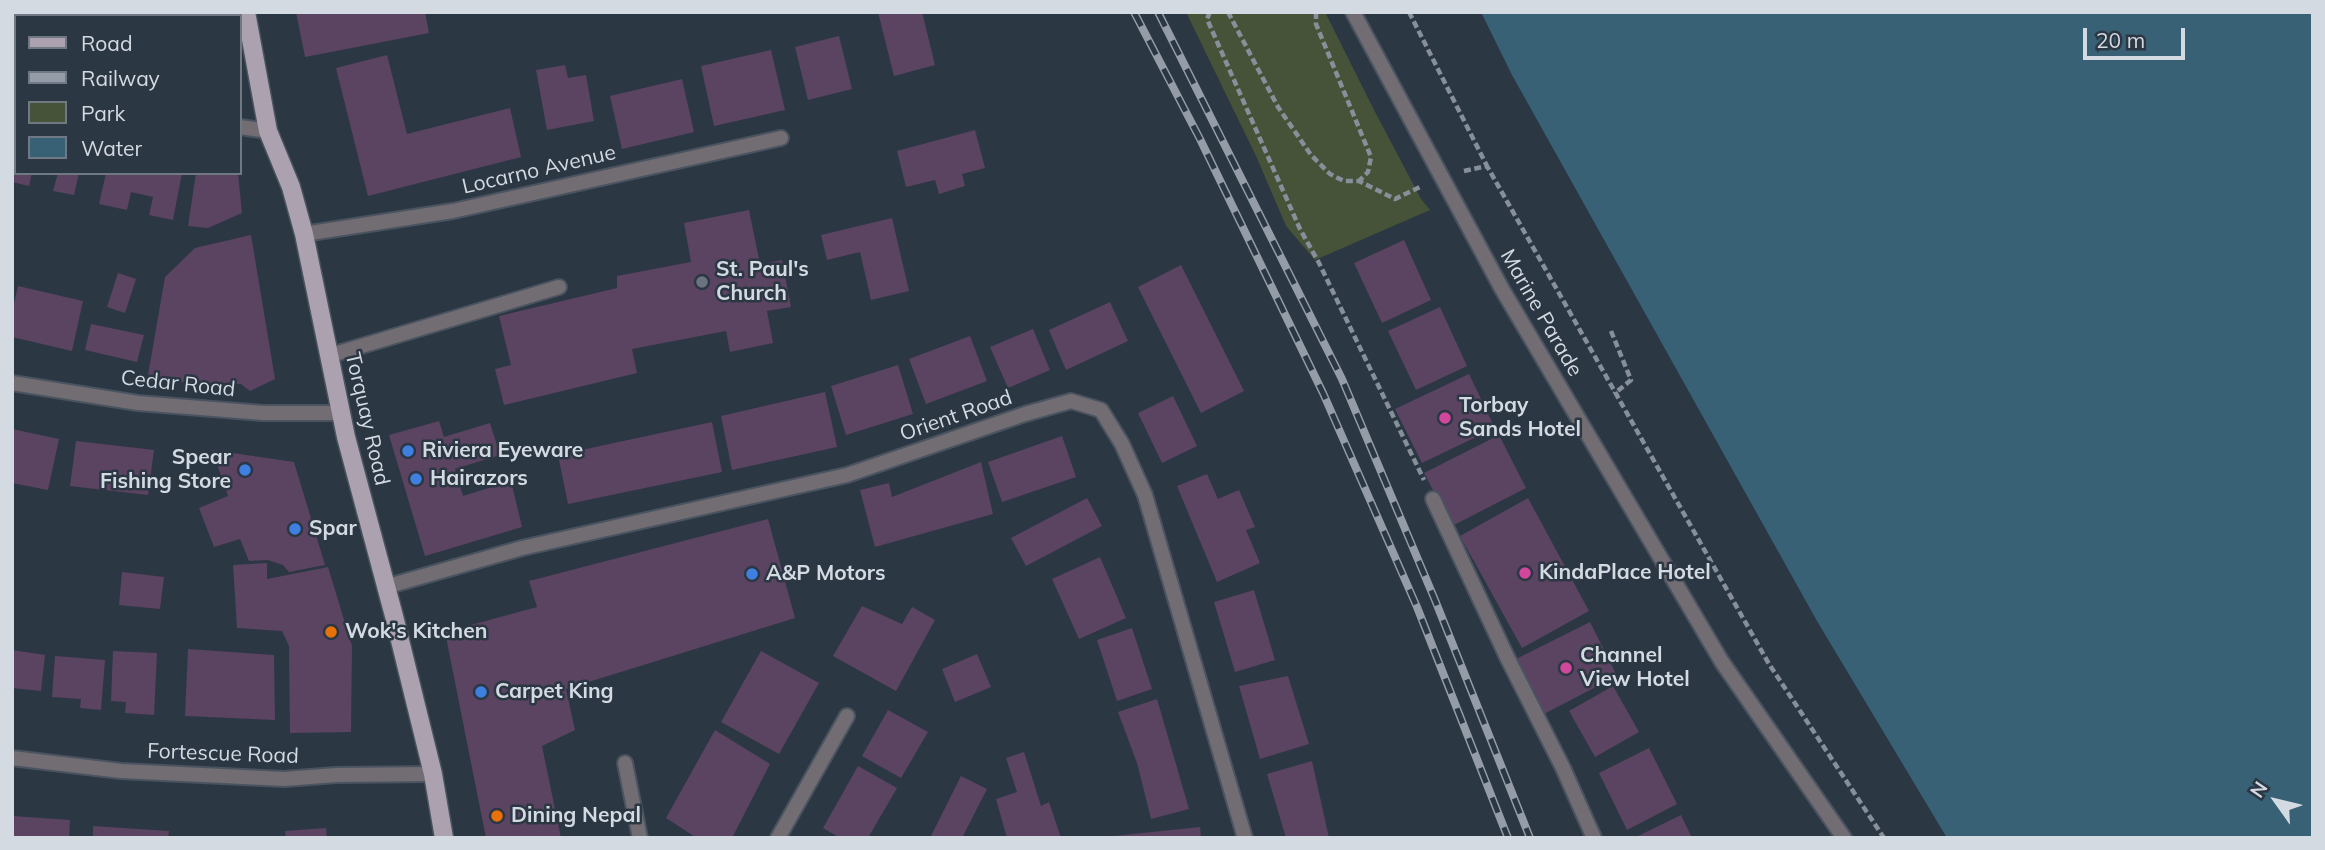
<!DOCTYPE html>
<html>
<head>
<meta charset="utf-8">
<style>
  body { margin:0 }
  #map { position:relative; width:2325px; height:850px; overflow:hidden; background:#2c3744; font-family:Mulish,sans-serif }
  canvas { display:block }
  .frame { position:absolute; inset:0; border:14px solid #d3dae2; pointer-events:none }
  .legend { position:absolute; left:14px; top:14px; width:228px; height:161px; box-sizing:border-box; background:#2c3744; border:2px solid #6f7883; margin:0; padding:9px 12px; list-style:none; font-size:21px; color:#d3dae2 }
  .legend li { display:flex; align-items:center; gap:14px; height:35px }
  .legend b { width:35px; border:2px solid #6f7883 }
  .north { position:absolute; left:2241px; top:766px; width:70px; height:70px; -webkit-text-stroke:5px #2c3744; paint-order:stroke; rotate:304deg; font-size:19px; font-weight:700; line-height:28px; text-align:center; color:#d3dae2 }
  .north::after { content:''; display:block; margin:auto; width:24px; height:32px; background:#d3dae2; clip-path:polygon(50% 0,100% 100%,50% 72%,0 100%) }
  .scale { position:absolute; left:2083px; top:28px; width:102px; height:32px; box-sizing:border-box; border:4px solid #d3dae2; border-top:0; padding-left:9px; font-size:21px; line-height:24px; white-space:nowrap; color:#d3dae2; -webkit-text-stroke:5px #2c3744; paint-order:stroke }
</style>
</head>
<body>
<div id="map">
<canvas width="2325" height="850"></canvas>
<div class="frame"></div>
<ul class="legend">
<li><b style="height:9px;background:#aca1af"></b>Road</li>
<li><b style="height:9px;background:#949da7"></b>Railway</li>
<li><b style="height:19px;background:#465338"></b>Park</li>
<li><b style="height:19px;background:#386176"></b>Water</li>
</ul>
<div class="north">N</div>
<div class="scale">20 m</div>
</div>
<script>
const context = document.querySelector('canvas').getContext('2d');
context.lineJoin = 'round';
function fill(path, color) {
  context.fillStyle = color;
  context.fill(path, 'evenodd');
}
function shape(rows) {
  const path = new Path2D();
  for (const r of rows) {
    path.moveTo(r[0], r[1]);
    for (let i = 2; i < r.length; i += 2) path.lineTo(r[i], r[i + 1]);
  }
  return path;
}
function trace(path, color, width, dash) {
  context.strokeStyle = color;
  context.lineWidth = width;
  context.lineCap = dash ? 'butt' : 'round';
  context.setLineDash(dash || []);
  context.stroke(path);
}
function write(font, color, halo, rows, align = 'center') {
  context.font = font + ' Mulish,sans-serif';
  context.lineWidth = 5;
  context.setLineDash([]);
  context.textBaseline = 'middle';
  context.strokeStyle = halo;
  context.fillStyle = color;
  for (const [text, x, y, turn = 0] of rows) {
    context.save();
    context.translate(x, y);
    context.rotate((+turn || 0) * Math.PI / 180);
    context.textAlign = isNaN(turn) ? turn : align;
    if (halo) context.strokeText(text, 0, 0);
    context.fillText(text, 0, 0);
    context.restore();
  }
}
fill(shape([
  [1186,12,1325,12,1374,110,1421,199,1430,210,1315,260,1286,226,1257,158]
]), '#465338');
fill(shape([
  [1481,12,2313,12,2313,838,1947,838,1817,621,1512,75]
]), '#386176');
fill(shape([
  [12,12,96,12,95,16,16,16,16,34,12,34],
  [117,12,157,12,167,15,117,16],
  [296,12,425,12,429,33,305,57],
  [878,12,922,12,935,65,894,76],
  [839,36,852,89,808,100,795,47],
  [771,50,785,110,714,126,701,66],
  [387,55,407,134,510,108,521,157,368,196,336,68],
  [565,65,568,78,586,75,594,121,547,130,536,70],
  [682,79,694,132,622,149,610,96],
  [15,120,16,173,32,173,29,186,12,182,12,130],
  [975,130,985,168,962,174,965,186,939,194,935,180,906,187,897,151],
  [58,173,79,173,74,195,53,191],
  [106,173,182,173,173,220,149,215,153,197,131,192,127,210,99,204],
  [196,173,238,173,242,213,208,228,188,226],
  [749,210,760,264,782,260,791,307,767,311,773,343,730,352,726,331,632,349,637,373,504,405,495,369,511,365,499,316,617,288,617,276,691,262,684,223],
  [892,218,909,291,871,300,860,252,827,260,821,235],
  [251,235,275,379,250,391,241,384,147,381,165,277,195,248],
  [1404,240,1431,300,1382,323,1354,263],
  [1181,265,1244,391,1201,413,1138,287],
  [118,273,136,279,125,313,107,307],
  [18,286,83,301,72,351,12,337,12,312],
  [1110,302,1128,341,1066,370,1049,330],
  [1440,307,1467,366,1416,390,1388,331],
  [91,324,144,335,137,362,85,350],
  [1033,329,1050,370,1008,388,990,347],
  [970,336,987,381,926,404,909,359],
  [898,365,913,414,846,435,831,386],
  [1469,374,1495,428,1422,463,1395,409],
  [825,392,837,447,732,470,721,416],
  [1173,396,1197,446,1162,463,1138,413],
  [439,421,444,437,490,423,500,455,455,469,463,496,511,481,522,527,425,556,389,435],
  [712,422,722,472,568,504,558,455],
  [12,429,59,439,48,490,12,483],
  [1499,435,1526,488,1452,526,1424,473],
  [1062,436,1076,477,1002,502,988,462],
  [76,441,154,450,148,495,70,486],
  [212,450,294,462,325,565,289,572,283,565,268,560,249,561,240,539,214,547,199,508,228,496],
  [981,462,993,514,875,547,860,490,889,483,892,497],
  [1207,474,1218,499,1239,490,1255,527,1246,530,1260,563,1217,582,1177,486],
  [1087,498,1102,526,1026,566,1011,538],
  [1528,498,1589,611,1522,648,1460,536],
  [768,519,795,618,566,689,575,730,542,746,561,838,486,838,445,632,537,607,529,581],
  [1100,557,1126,618,1079,639,1052,579],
  [267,563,267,579,328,567,352,646,351,732,290,733,289,646,282,631,237,628,233,565],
  [122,572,164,577,160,609,119,605],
  [1254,590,1275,660,1235,672,1214,602],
  [862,606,902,624,912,607,935,620,896,691,833,656],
  [1590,622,1617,676,1542,715,1514,660],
  [1132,628,1152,689,1117,701,1097,640],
  [188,649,274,655,275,720,185,716],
  [12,650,45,655,41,691,12,688],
  [113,651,157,653,154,715,125,713,126,702,111,701],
  [761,651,819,683,779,754,721,722],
  [977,654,991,687,955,702,942,669],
  [55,656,105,660,101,710,80,708,81,699,52,697],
  [1288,676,1309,744,1260,759,1239,686],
  [1613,686,1639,732,1595,757,1569,711],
  [1157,699,1189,809,1151,819,1137,763,1118,712],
  [888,710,928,732,901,778,862,756],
  [715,730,770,764,732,838,697,838,666,818],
  [1649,748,1677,804,1627,830,1599,773],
  [1024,752,1041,806,1049,802,1061,838,1007,838,996,799,1017,792,1006,758],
  [1312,761,1329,838,1286,838,1267,774],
  [858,766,897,788,868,838,840,838,823,828],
  [961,776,987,789,962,838,930,838],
  [1681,815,1692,838,1634,838],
  [12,816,70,820,69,838,12,838],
  [93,826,169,831,168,838,93,838],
  [1200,827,1201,838,1114,838,1114,836],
  [326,828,327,838,286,838,285,831]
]), '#5b4362');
const lane = shape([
  [328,356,559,287],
  [1433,499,1507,657,1563,768,1594,838],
  [625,763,640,838]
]);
const street = shape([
  [1353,12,1502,289,1722,662,1844,838],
  [12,69,16,70],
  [240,127,268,131],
  [304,234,453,211,781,138],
  [12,383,138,403,263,413,341,413],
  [385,587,522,548,847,475,1025,414,1071,401,1101,410,1122,444,1145,495,1245,838],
  [12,758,121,771,284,779,336,775,433,774],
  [778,838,847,716]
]);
const primary = shape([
  [246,12,268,131,291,187,304,234,346,437,394,616,433,774,444,838]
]);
trace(lane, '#4a5460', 18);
trace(street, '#4a5460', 18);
trace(primary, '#4a5460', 21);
trace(shape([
  [1210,12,1207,19,1300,229,1319,263,1424,480],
  [1228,12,1278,107,1311,155,1330,174,1344,181,1359,181,1395,199,1420,187],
  [1316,12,1316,24,1371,157,1368,172,1359,181],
  [1409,12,1487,166],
  [1464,171,1487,166,1769,664,1884,838],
  [1611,331,1631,380,1614,394]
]), '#87909a', 4.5, [7, 3.5]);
trace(lane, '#726c73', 14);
trace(street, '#726c73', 14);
trace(primary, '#aca1af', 18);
const rail = shape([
  [1134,12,1200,139,1323,393,1417,607,1508,838],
  [1158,12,1342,379,1435,600,1530,838]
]);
trace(rail, '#949da7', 8);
trace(rail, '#2c3744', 5, [16]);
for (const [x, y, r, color] of [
  [702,282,7,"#6b7280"],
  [1445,418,7,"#d1479c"],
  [408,451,7,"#3f7fe0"],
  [245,470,7,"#3f7fe0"],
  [416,479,7,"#3f7fe0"],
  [295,529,7,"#3f7fe0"],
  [1525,573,7,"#d1479c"],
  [752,574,7,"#3f7fe0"],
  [331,632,7,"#e8710a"],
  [1566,668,7,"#d1479c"],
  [481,692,7,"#3f7fe0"],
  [497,816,7,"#e8710a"]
]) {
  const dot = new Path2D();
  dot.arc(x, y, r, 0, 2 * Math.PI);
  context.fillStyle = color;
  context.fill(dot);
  trace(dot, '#2c3744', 2.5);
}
write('21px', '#d3dae2', '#2c3744', [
  ["Locarno Avenue",539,170,-13],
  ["Marine Parade",1541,313,60],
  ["Cedar Road",178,384,6],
  ["Orient Road",956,416,-19],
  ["Torquay Road",367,419,77],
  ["Fortescue Road",223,754,2]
]);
write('bold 21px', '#d3dae2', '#2c3744', [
  ["St. Paul's",716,270],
  ["Church",716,294],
  ["Torbay",1459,406],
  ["Sands Hotel",1459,430],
  ["Riviera Eyeware",422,451],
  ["Spear",231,458,"right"],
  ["Fishing Store",231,482,"right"],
  ["Hairazors",430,479],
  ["Spar",309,529],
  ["KindaPlace Hotel",1539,573],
  ["A&P Motors",766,574],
  ["Wok's Kitchen",345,632],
  ["Channel",1580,656],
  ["View Hotel",1580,680],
  ["Carpet King",495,692],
  ["Dining Nepal",511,816]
], 'left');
</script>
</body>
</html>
